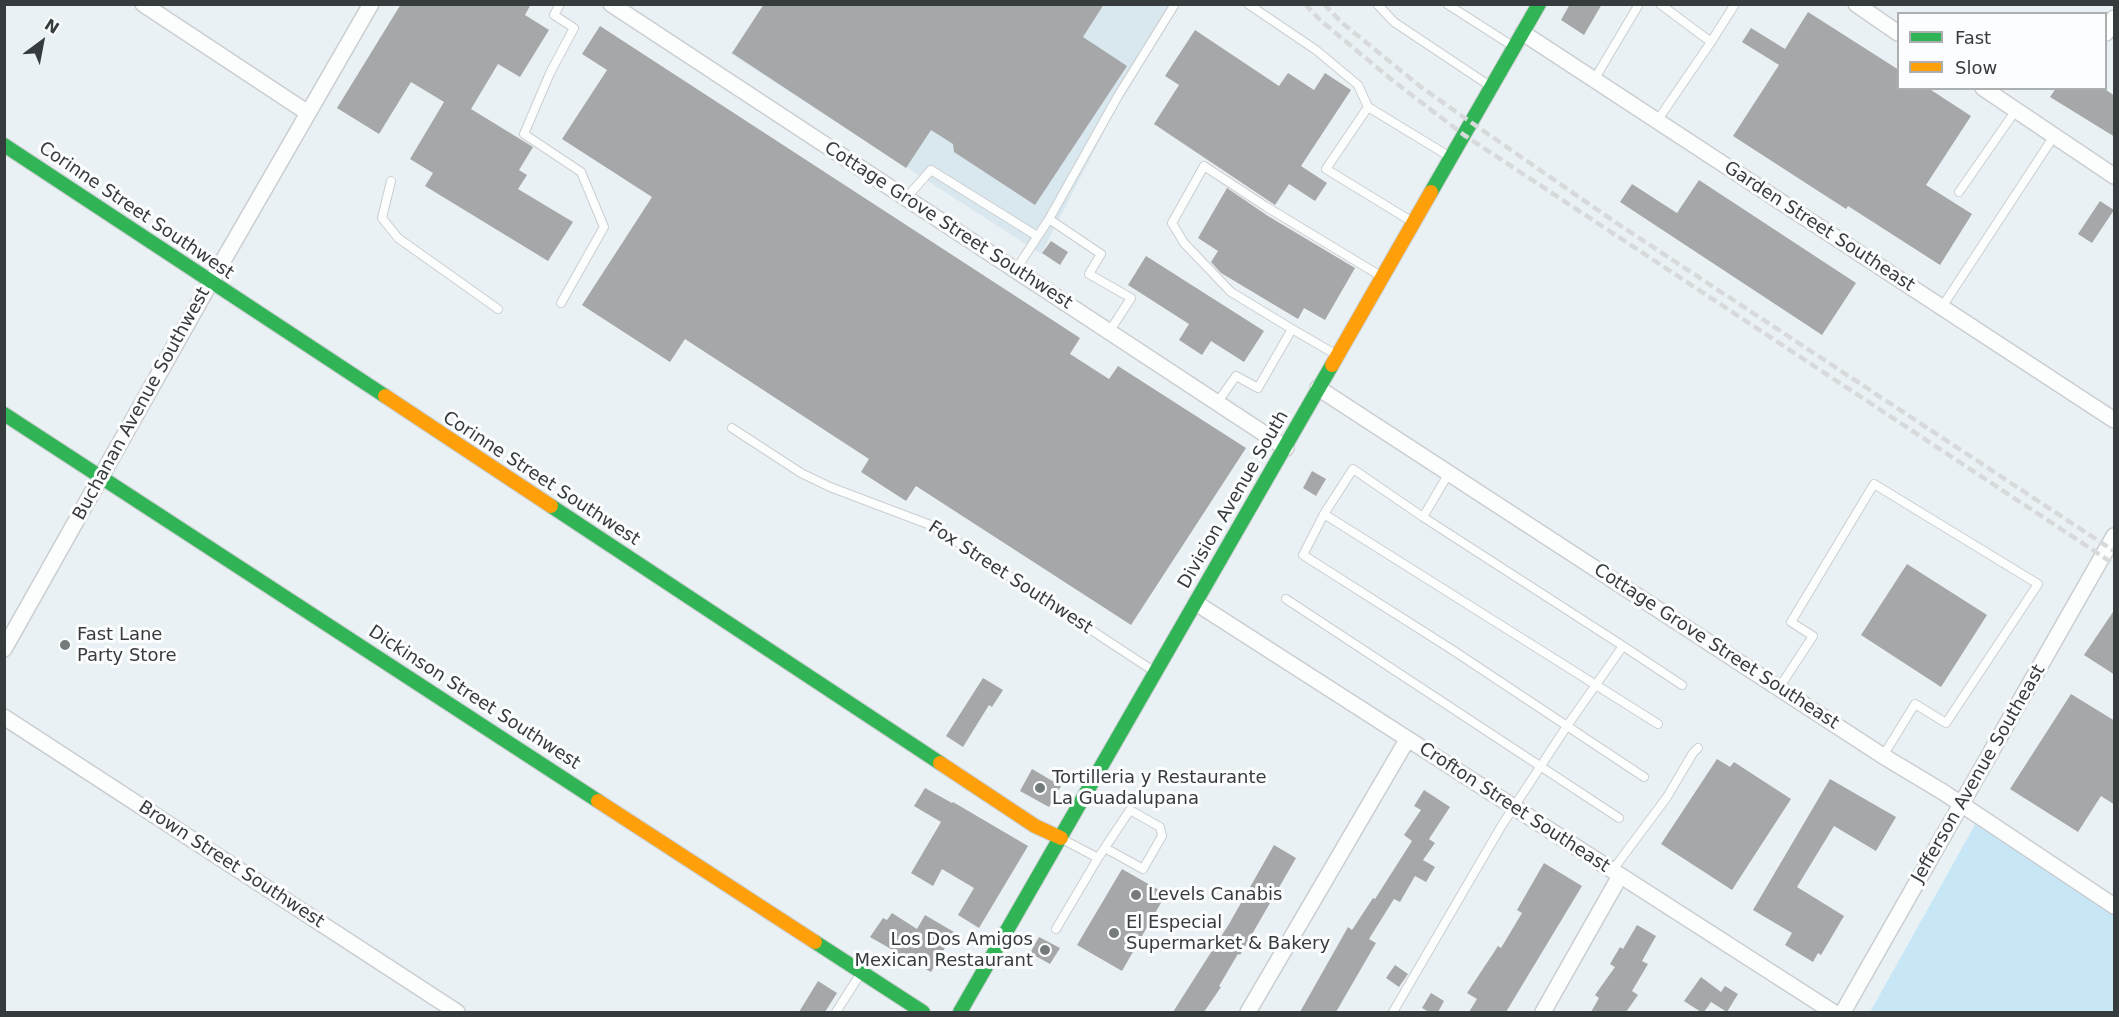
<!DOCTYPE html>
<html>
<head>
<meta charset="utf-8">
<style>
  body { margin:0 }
  #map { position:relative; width:2119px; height:1017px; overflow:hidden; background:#eaf1f4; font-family:"DejaVu Sans",sans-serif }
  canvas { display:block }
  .frame { position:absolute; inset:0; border:6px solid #363b3d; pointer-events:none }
  .legend { position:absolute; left:1897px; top:12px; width:210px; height:78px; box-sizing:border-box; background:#fbfdfe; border:2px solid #acafb1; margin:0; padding:8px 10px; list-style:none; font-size:18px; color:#363b3d }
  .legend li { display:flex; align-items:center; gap:12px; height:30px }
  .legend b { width:30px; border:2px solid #acafb1 }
  .north { position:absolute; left:12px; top:12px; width:60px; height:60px; -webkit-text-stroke:4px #fbfdfe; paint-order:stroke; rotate:32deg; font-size:16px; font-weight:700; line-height:24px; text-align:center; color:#363b3d }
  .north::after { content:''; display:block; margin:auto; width:21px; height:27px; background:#363b3d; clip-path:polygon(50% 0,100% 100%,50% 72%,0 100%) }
</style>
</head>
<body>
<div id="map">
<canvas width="2119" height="1017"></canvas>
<div class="frame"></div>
<ul class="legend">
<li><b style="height:8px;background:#30b455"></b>Fast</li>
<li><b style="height:8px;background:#ff9f0a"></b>Slow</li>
</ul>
<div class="north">N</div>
</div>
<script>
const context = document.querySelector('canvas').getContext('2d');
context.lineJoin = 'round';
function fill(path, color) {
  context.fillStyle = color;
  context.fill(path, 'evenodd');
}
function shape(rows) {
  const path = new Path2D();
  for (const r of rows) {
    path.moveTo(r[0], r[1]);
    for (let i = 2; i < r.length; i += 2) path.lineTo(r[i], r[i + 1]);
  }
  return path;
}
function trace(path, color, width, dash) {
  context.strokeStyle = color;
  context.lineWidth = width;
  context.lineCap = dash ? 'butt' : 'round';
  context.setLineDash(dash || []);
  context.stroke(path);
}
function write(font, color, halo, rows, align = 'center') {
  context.font = font + ' "DejaVu Sans",sans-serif';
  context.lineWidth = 6;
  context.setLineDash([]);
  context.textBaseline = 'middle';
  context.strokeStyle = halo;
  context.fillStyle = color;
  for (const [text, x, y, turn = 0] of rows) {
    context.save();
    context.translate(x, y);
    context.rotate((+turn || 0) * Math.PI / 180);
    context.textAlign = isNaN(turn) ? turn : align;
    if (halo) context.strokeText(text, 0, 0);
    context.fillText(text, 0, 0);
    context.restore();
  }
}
fill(shape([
  [765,5,1180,5,1120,101,1041,254,731,54]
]), '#d9e7ee');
fill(shape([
  [1976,823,2114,914,2114,1012,1870,1012]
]), '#c7e7f7');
fill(shape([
  [401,4,531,4,525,15,549,30,520,77,498,64,471,109,533,147,519,170,527,175,518,189,573,222,548,261,425,186,433,173,410,159,444,102,411,82,379,134,337,108],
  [764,4,1104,4,1083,37,1127,66,1035,205,954,152,953,144,931,130,906,168,732,53],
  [1570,4,1602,4,1584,35,1561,20],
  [1808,12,1899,70,1899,88,1928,88,1971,116,1926,185,1972,214,1940,265,1848,206,1846,209,1733,136,1779,65,1742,42,1751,28,1785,49],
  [600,26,1080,338,1070,354,1109,379,1118,366,1246,448,1131,625,916,486,906,501,861,472,869,459,685,339,670,362,582,305,652,197,562,139,607,70,582,54],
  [1195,30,1279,86,1288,73,1314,90,1325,73,1351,90,1301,166,1327,183,1315,201,1289,184,1275,205,1154,124,1179,85,1165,76],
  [2056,88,2103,88,2115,96,2115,137,2050,97],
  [1699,180,1856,283,1822,335,1620,202,1632,184,1677,213],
  [1227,188,1268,216,1355,268,1325,320,1304,308,1298,319,1221,273,1211,262,1218,251,1198,238],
  [2100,201,2114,210,2092,243,2078,234],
  [1051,241,1068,252,1060,265,1042,253],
  [1146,256,1264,331,1244,362,1211,341,1202,355,1179,340,1189,324,1128,285],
  [1312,471,1326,479,1316,496,1303,488],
  [1907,564,1987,615,1941,687,1861,635],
  [2115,609,2115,675,2084,655],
  [983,678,1003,690,992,707,989,705,963,747,946,736],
  [2071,694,2115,721,2115,805,2101,796,2078,832,2010,789],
  [1717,759,1730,767,1734,762,1791,799,1732,890,1661,844],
  [1032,769,1061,786,1049,807,1020,791],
  [1830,779,1896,817,1876,851,1834,826,1797,887,1844,916,1821,955,1818,953,1813,962,1785,945,1792,933,1753,910],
  [925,788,952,803,953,802,1028,846,979,928,958,915,974,888,942,869,933,886,911,873,941,822,914,806],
  [1424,790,1450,807,1429,839,1435,843,1423,860,1435,867,1426,882,1415,876,1400,902,1394,899,1369,939,1376,943,1336,1012,1300,1012,1348,927,1352,930,1373,898,1375,899,1412,841,1404,835,1421,810,1414,806],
  [1274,845,1296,858,1240,955,1238,954,1219,986,1221,987,1204,1012,1173,1012,1229,924],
  [1544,863,1582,886,1506,1012,1469,1012,1477,999,1467,993,1498,946,1501,948,1522,913,1517,910],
  [1122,869,1166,894,1122,971,1077,945],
  [892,913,917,929,925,915,954,932,931,972,870,937,883,918,887,920],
  [1637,925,1656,936,1642,961,1648,964,1632,991,1638,995,1626,1012,1591,1012,1599,998,1595,995,1615,967,1610,964,1620,947,1623,949],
  [1039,937,1060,948,1050,964,1030,953],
  [1395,965,1408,974,1399,987,1386,978],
  [1701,977,1721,992,1725,986,1738,994,1727,1012,1711,1002,1704,1012,1701,1012,1684,1001],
  [818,981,837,993,825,1012,799,1012],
  [1431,993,1444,1001,1438,1012,1429,1012,1422,1008]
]), '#a6a7a9');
const lane = shape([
  [560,4,554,15,574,28,550,73,524,134,581,172,604,227,561,303],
  [1248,4,1316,50,1358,85,1368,107],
  [1377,4,1394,22,1490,86],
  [1447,4,1511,45],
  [1711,42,1735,4],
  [1594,80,1639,4],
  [1657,121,1711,42,1660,4],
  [391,181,382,218,398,238,498,309],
  [1959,192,2016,110],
  [906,198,931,170,1037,236],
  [1049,219,1118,96,1175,4],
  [1411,221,1326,169,1368,107,1447,155],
  [1015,271,1049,219,1101,254,1089,274,1131,298,1109,332],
  [1942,307,2054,136],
  [1292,329,1231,292,1184,243,1172,223,1204,166,1265,206,1379,275],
  [1217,403,1236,376,1258,388,1292,329,1335,354],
  [732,428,801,473,830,487,933,526,1152,670],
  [1324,514,1658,724],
  [1423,517,1623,646,1567,726,1644,777],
  [1286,599,1619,818],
  [1623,646,1682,685],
  [1779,688,1813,636,1791,622,1874,484,2038,584,1946,723,1915,704,1883,756],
  [1098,858,1130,810,1160,827,1162,836,1143,869,1105,848],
  [1612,871,1667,797,1693,753,1698,748],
  [1056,929,1098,858,1062,839],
  [836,1012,861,973],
  [1393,1012,1502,825,1567,726,1451,649,1303,555,1324,514,1353,469,1423,517,1449,473]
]);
const street = shape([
  [143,4,308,113],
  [611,4,1286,448],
  [1856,4,1898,33],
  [1523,33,2114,420],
  [2106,33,2114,18],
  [1983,88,2114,176],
  [1318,388,1883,756,1943,792,2114,906],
  [1196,603,1833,1012],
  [4,649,205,292,371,4],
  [4,717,457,1012],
  [1248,1012,1407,740],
  [1543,1012,1620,876],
  [1843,1012,2114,536]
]);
const fast = shape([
  [4,145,385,396],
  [1431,192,1539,4],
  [4,414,598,801],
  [551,506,940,763],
  [815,942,923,1012],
  [960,1012,1332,365]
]);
const slow = shape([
  [1332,365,1431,192],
  [385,396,551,506],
  [940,763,1035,826,1061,838],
  [598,801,815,942]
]);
trace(lane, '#caced1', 10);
trace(street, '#caced1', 18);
trace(fast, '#caced1', 16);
trace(slow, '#caced1', 16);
trace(lane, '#fcfdfd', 8);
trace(street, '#fcfdfd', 15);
trace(fast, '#30b455', 14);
trace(slow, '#ff9f0a', 14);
trace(shape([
  [1305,4,1320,20,1392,80,1464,135,2114,564],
  [1324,4,1341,22,1421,87,1472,123,1618,224,2114,551]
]), '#d7d9da', 4.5, [9, 4.5]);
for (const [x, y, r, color] of [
  [65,645,6,"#757b7d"],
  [1040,788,6,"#757b7d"],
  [1136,895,6,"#757b7d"],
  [1114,933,6,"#757b7d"],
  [1045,950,6,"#757b7d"]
]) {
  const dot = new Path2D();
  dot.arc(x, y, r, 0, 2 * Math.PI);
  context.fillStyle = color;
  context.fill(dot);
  trace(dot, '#fbfdfe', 2);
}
write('18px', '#363b3d', '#fbfdfe', [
  ["Corinne Street Southwest",136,211,34],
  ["Cottage Grove Street Southwest",948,226,33],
  ["Garden Street Southeast",1819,227,33],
  ["Buchanan Avenue Southwest",142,404,-61],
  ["Corinne Street Southwest",541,479,33],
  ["Division Avenue South",1234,500,-60],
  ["Fox Street Southwest",1010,578,33],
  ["Cottage Grove Street Southeast",1716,647,33],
  ["Dickinson Street Southwest",474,698,33],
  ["Jefferson Avenue Southeast",1979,774,-60],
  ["Crofton Street Southeast",1514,808,33],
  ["Brown Street Southwest",231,865,33]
]);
write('18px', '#363b3d', '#fbfdfe', [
  ["Fast Lane",77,635],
  ["Party Store",77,656],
  ["Tortilleria y Restaurante",1052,778],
  ["La Guadalupana",1052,799],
  ["Levels Canabis",1148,895],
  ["El Especial",1126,923],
  ["Supermarket & Bakery",1126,944],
  ["Los Dos Amigos",1033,940,"right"],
  ["Mexican Restaurant",1033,961,"right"]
], 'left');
</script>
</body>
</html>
